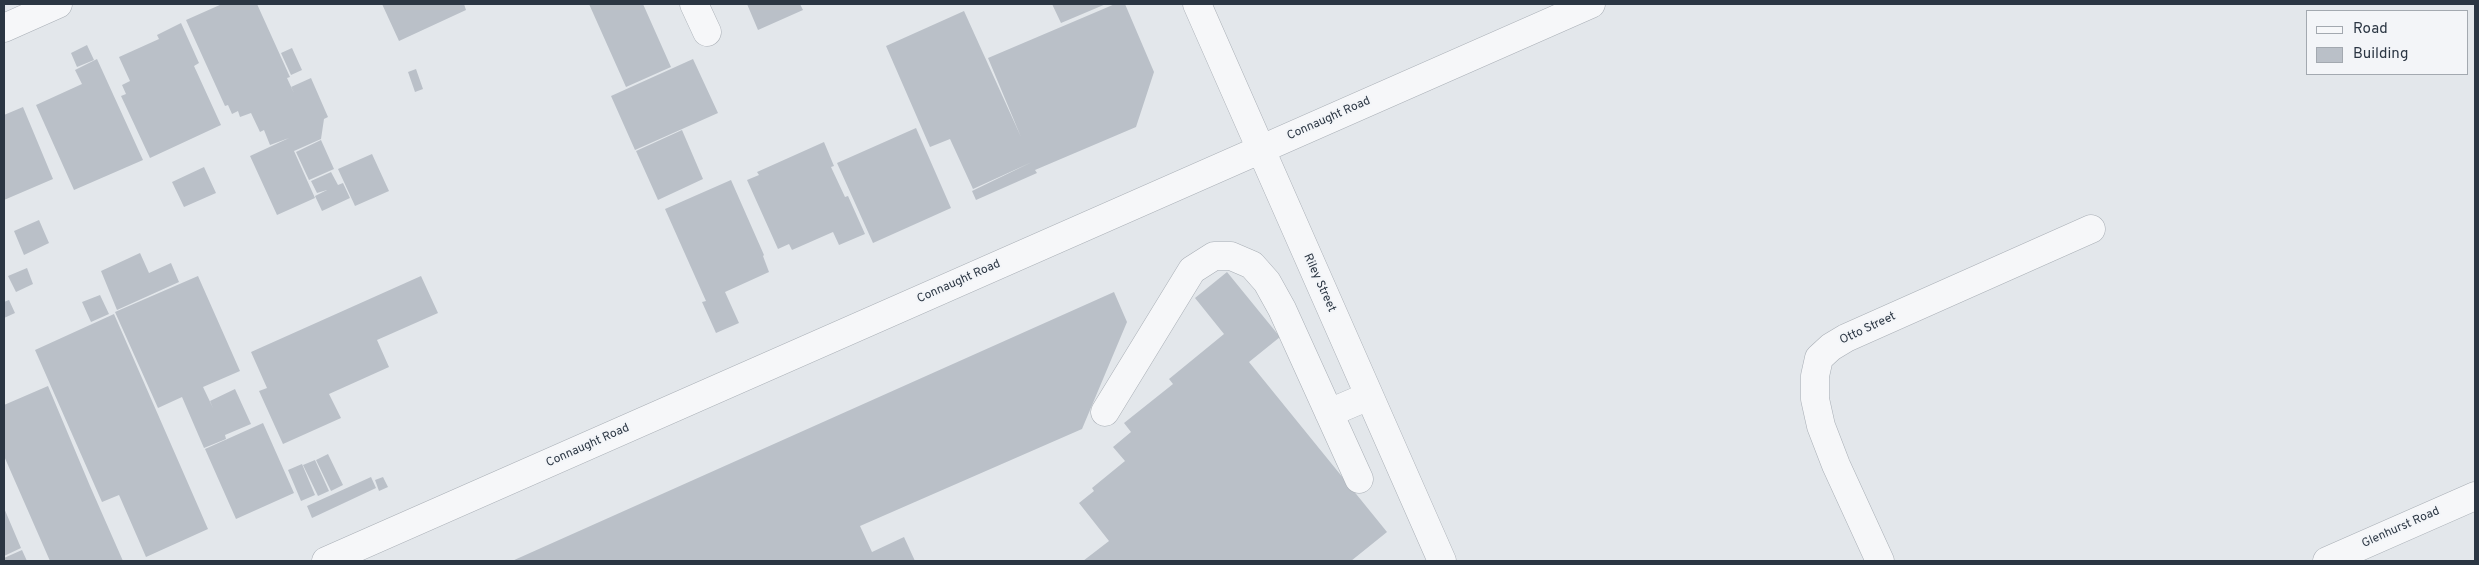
<!DOCTYPE html>
<html>
<head>
<meta charset="utf-8">
<style>
  body { margin:0 }
  #map { position:relative; width:2479px; height:565px; overflow:hidden; background:#e3e7eb; font-family:Overpass,sans-serif }
  canvas { display:block }
  .frame { position:absolute; inset:0; border:5px solid #2b3643; pointer-events:none }
  .legend { position:absolute; left:2306px; top:10px; width:162px; height:65px; box-sizing:border-box; background:#f3f5f8; border:1px solid #a3a9b0; margin:0; padding:6px 9px; list-style:none; font-size:15px; color:#2b3643 }
  .legend li { display:flex; align-items:center; gap:10px; height:25px }
  .legend b { width:25px; border:1px solid #a3a9b0 }
</style>
</head>
<body>
<div id="map">
<canvas width="2479" height="565"></canvas>
<div class="frame"></div>
<ul class="legend">
<li><b style="height:6px;background:#f6f7f9"></b>Road</li>
<li><b style="height:14px;background:#bac0c8"></b>Building</li>
</ul>
</div>
<script>
const context = document.querySelector('canvas').getContext('2d');
context.lineJoin = 'round';
function fill(path, color) {
  context.fillStyle = color;
  context.fill(path, 'evenodd');
}
function shape(rows) {
  const path = new Path2D();
  for (const r of rows) {
    path.moveTo(r[0], r[1]);
    for (let i = 2; i < r.length; i += 2) path.lineTo(r[i], r[i + 1]);
  }
  return path;
}
function trace(path, color, width, dash) {
  context.strokeStyle = color;
  context.lineWidth = width;
  context.lineCap = dash ? 'butt' : 'round';
  context.setLineDash(dash || []);
  context.stroke(path);
}
function write(font, color, halo, rows, align = 'center') {
  context.font = font + ' Overpass,sans-serif';
  context.lineWidth = 4;
  context.setLineDash([]);
  context.textBaseline = 'middle';
  context.strokeStyle = halo;
  context.fillStyle = color;
  for (const [text, x, y, turn = 0] of rows) {
    context.save();
    context.translate(x, y);
    context.rotate((+turn || 0) * Math.PI / 180);
    context.textAlign = isNaN(turn) ? turn : align;
    if (halo) context.strokeText(text, 0, 0);
    context.fillText(text, 0, 0);
    context.restore();
  }
}
fill(shape([
  [222,4,257,4,290,77,287,78,294,93,291,87,311,78,328,117,324,119,321,139,294,151,315,198,277,215,250,156,289,138,270,145,264,130,260,132,251,113,240,117,238,111,232,114,228,105,225,106,186,20],
  [382,4,464,4,466,10,399,41],
  [589,4,643,4,671,67,626,87],
  [747,4,800,4,803,10,758,30],
  [1052,4,1106,4,1061,23],
  [1115,4,1125,4,1154,72,1136,127,1035,170,1037,173,976,200,972,191,1032,162,973,189,950,139,930,147,886,46,964,11,1021,137,988,58],
  [181,23,199,63,194,66,221,125,150,158,121,96,126,94,122,85,130,81,119,57,159,39,157,35],
  [87,45,94,60,77,67,71,53],
  [292,48,302,70,291,75,281,53],
  [97,59,143,160,74,190,36,105,82,84,75,70],
  [693,59,718,113,635,150,611,96],
  [416,69,423,89,415,92,408,72],
  [23,107,53,179,4,200,4,115],
  [916,128,951,208,873,243,837,163],
  [682,130,703,179,658,200,636,151],
  [321,140,334,169,309,180,296,152],
  [824,142,834,166,831,167,845,197,848,196,865,234,839,245,833,232,792,250,789,244,778,249,747,180,759,175,757,172],
  [372,154,389,191,355,206,338,169],
  [204,167,216,193,184,207,172,182],
  [331,172,338,185,343,183,350,198,322,211,315,196,327,190,317,193,311,181],
  [731,180,764,255,763,256,769,272,725,292,739,323,716,333,702,302,706,301,665,209],
  [39,220,49,243,24,255,14,231],
  [140,253,149,273,171,263,179,282,117,310,101,271],
  [27,268,33,284,16,292,8,276],
  [1227,272,1280,337,1249,362,1387,532,1351,561,1083,561,1109,541,1079,503,1094,491,1092,488,1125,461,1113,447,1131,432,1124,423,1173,384,1169,379,1224,334,1195,298],
  [198,276,240,371,203,387,213,408,210,401,235,389,251,424,225,435,226,439,204,448,182,397,158,408,115,312],
  [421,276,438,313,377,340,389,367,329,394,341,418,283,444,259,391,267,388,251,352],
  [1114,292,1127,322,1082,429,860,526,872,552,904,537,915,561,512,561],
  [100,295,109,314,91,322,82,302],
  [9,300,15,313,4,318,4,302],
  [114,314,208,529,146,557,119,495,102,502,35,350],
  [48,386,90,486,123,561,50,561,4,456,4,405],
  [263,423,294,493,236,519,205,449],
  [328,454,343,485,331,491,316,460],
  [315,460,329,491,318,496,303,465],
  [302,464,315,495,301,501,288,470],
  [371,477,376,488,312,518,307,506],
  [383,477,388,487,379,491,375,480],
  [4,508,21,548,4,556],
  [22,550,27,561,4,561,4,558]
]), '#bac0c8');
const minor = shape([
  [694,4,707,32],
  [1197,4,1442,561],
  [4,28,58,4],
  [1105,412,1192,270,1214,256,1231,256,1252,265,1267,282,1282,309,1359,479],
  [1329,413,1369,396],
  [326,561,1591,4],
  [1880,561,1836,465,1821,426,1815,399,1815,376,1819,358,1831,347,1846,338,2091,229],
  [2327,561,2475,496]
]);
trace(minor, '#a8aeb5', 29);
trace(minor, '#f6f7f9', 28);
write('12px', '#2b3643', '#f3f5f8', [
  ["Connaught Road",1329,119,-24],
  ["Connaught Road",959,282,-24],
  ["Riley Street",1319,283,66],
  ["Otto Street",1868,329,-25],
  ["Connaught Road",588,446,-24],
  ["Glenhurst Road",2401,528,-24]
]);
</script>
</body>
</html>
